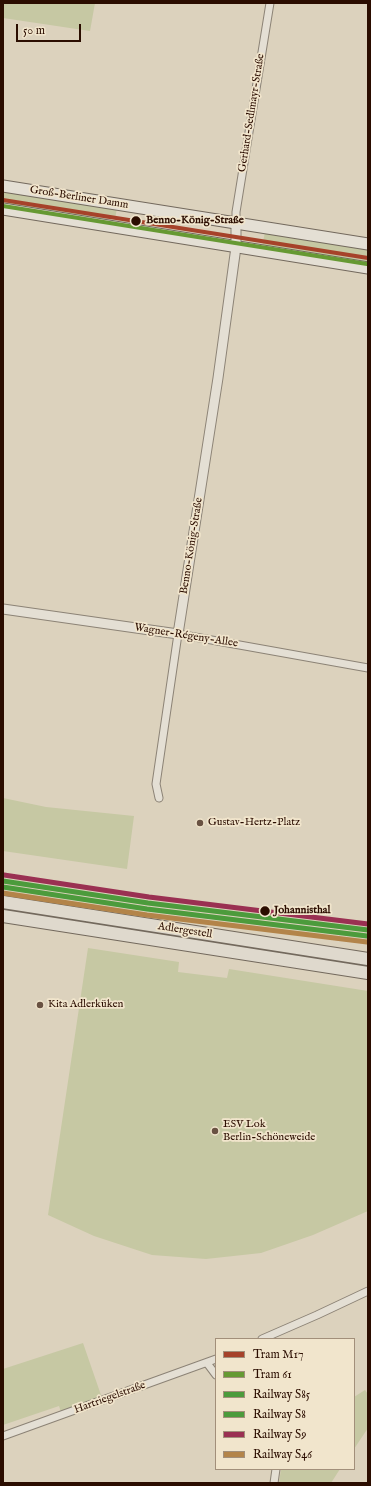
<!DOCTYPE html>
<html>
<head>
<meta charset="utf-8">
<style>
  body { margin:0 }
  #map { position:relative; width:371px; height:1486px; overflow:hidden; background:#dcd2bd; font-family:"IM FELL English",serif }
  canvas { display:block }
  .frame { position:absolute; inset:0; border:4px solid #2b0d00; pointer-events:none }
  .legend { position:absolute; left:215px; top:1338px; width:140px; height:132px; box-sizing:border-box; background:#f1e5cc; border:1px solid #a28f7a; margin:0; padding:5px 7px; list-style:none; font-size:12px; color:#2b0d00 }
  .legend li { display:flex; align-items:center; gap:8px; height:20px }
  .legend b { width:20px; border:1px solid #a28f7a }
  .scale { position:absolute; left:16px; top:24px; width:65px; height:18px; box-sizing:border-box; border:2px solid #2b0d00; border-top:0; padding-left:5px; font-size:12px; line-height:14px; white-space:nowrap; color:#2b0d00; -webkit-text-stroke:3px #f1e5cc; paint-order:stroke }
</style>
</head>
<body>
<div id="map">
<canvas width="371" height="1486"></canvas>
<div class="frame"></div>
<ul class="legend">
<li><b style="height:5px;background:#a6422a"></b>Tram M17</li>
<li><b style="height:5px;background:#693"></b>Tram 61</li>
<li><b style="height:5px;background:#4c9b3c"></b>Railway S85</li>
<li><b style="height:5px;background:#4c9b3c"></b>Railway S8</li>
<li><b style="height:5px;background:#9a3052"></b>Railway S9</li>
<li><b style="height:5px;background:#b38449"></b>Railway S46</li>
</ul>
<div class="scale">50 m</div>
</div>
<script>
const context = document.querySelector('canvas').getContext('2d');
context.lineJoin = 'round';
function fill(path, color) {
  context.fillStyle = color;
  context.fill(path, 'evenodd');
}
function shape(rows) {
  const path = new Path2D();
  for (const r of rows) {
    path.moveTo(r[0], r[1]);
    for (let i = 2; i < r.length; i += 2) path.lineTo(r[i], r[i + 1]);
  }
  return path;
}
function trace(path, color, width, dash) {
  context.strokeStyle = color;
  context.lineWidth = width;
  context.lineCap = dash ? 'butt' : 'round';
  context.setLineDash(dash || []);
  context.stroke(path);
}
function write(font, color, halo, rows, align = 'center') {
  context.font = font + ' "IM FELL English",serif';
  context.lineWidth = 3.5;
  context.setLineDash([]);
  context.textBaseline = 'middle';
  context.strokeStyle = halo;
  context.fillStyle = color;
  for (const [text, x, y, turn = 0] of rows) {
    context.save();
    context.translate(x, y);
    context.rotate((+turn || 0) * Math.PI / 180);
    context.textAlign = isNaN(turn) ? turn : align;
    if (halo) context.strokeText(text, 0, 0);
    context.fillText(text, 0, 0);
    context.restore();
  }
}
fill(shape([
  [3,3,95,3,90,31,3,18],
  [3,190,117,208,115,219,111,219,110,222,3,206],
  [265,232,368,248,368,264,262,247],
  [3,798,46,807,134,816,127,869,3,851],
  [3,907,208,939,207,944,3,913],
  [211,939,368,963,368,969,210,944],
  [88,948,179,962,178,972,227,978,229,969,368,991,368,1211,313,1235,261,1253,206,1259,152,1255,94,1236,48,1215],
  [83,1343,102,1398,61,1412,59,1406,3,1425,3,1369],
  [365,1390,368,1394,368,1428,354,1449,354,1397],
  [281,1469,340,1469,331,1483,279,1483]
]), '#c6c8a3');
const minor = shape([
  [236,223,236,212,270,3],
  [159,798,156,784,178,634,368,668],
  [262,1339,317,1315,368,1291],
  [207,1363,216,1375],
  [3,1436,216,1359],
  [274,1483,276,1469]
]);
const tertiary = shape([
  [3,609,178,634,218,378,236,247,236,223]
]);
const secondary = shape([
  [3,186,368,244],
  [3,209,368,268]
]);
const primary = shape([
  [3,902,368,959],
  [3,916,368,973]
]);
trace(minor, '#8c8376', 9);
trace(tertiary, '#8c8376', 11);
trace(secondary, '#73695d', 13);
trace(primary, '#73695d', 14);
trace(minor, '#e4dfd4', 7);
trace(tertiary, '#e4dfd4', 9);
trace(secondary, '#e4dfd4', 11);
trace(primary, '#dfd9cd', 12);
trace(shape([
  [3,881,148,903,368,930]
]), '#4c9b3c', 5);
trace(shape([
  [3,887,147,909,367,936]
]), '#4c9b3c', 5);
trace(shape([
  [4,875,149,897,368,924]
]), '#9a3052', 5);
trace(shape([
  [3,893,147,915,367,942]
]), '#b38449', 5);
trace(shape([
  [3,200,368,258]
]), '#a6422a', 4);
trace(shape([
  [3,206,367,264]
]), '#693', 4);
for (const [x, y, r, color] of [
  [136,221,5.5,"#2b0d00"],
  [200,823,4,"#695242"],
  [265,911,5.5,"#2b0d00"],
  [40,1005,4,"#695242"],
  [215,1131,4,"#695242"]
]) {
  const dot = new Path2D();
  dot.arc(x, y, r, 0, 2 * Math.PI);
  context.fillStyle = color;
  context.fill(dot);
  trace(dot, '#f1e5cc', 1.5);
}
write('11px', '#2b0d00', '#f1e5cc', [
  ["Gerhard-Sedlmayr-Straße",252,113,-81],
  ["Groß-Berliner Damm",79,198,9],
  ["Benno-König-Straße",192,546,-81],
  ["Wagner-Régeny-Allee",186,636,9],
  ["Adlergestell",185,931,9],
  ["Hartriegelstraße",110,1398,-20]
]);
write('bold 11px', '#2b0d00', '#f1e5cc', [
  ["Benno-König-Straße",146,221],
  ["Johannisthal",274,911]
], 'left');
write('11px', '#2b0d00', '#f1e5cc', [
  ["Gustav-Hertz-Platz",208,823],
  ["Kita Adlerküken",48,1005],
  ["ESV Lok",223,1125],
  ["Berlin-Schöneweide",223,1138]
], 'left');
</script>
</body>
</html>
